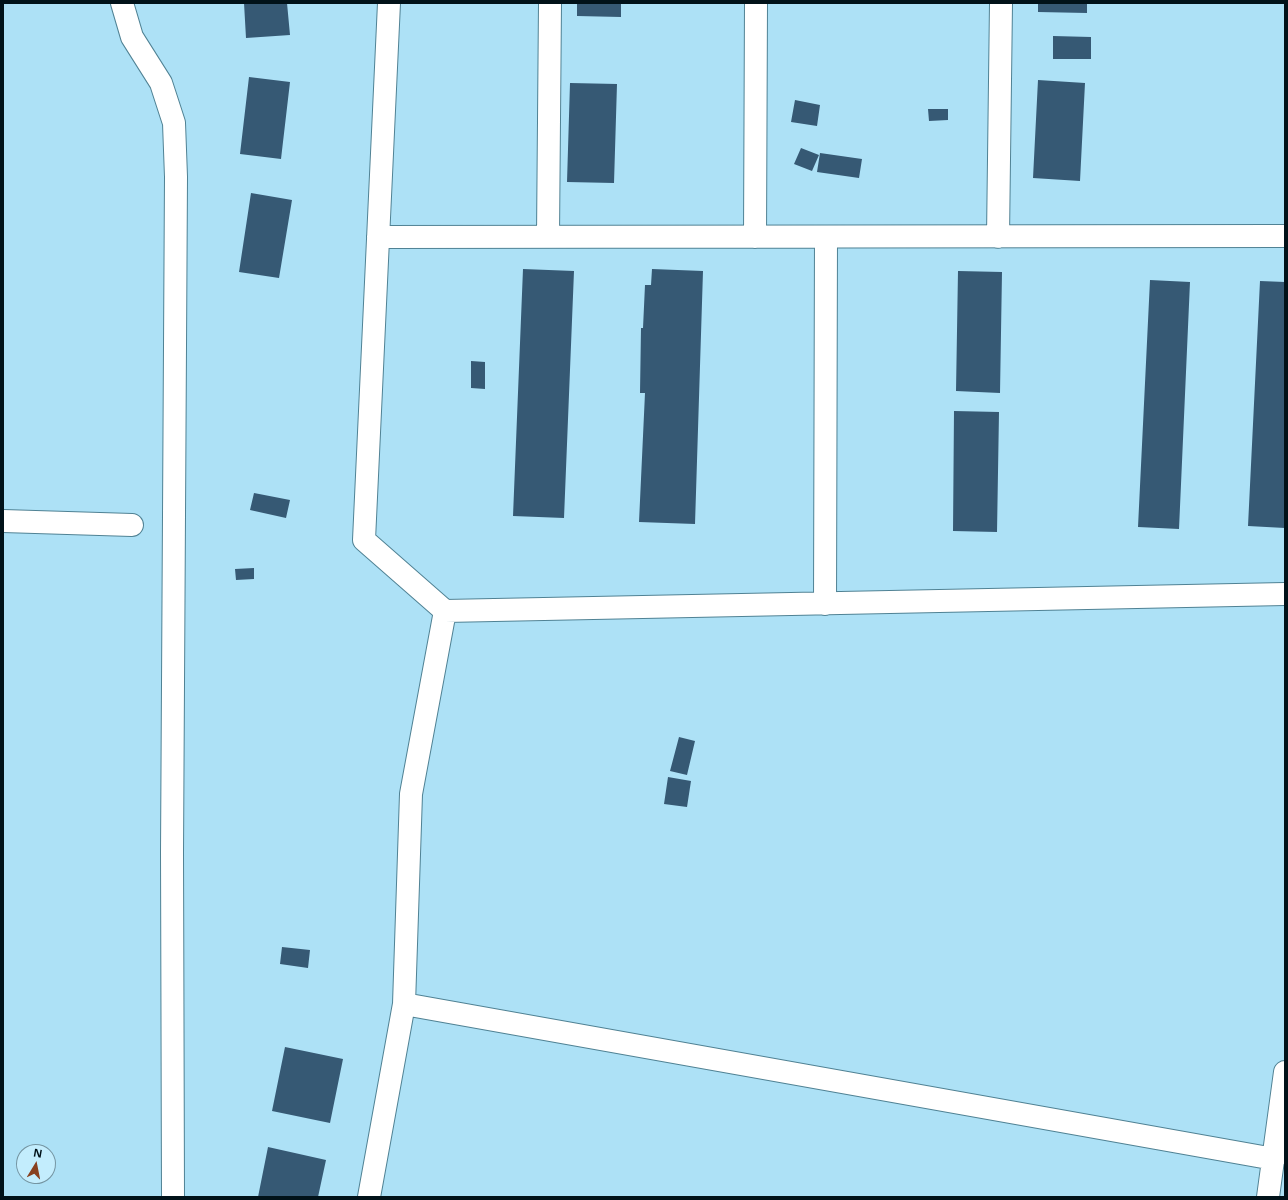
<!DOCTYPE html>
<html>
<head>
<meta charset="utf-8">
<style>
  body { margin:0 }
  #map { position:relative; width:1288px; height:1200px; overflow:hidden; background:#ade1f6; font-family:"Open Sans",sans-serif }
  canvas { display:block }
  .frame { position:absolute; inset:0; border:4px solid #011219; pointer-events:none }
  .north { position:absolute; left:16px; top:1144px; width:40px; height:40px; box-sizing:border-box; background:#c3edfd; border:1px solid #7595a2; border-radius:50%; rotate:10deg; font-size:11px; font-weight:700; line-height:16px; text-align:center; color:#011219 }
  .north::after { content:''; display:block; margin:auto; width:14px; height:18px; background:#884120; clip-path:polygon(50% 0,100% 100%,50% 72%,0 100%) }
</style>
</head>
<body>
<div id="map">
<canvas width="1288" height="1200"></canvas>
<div class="frame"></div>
<div class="north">N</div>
</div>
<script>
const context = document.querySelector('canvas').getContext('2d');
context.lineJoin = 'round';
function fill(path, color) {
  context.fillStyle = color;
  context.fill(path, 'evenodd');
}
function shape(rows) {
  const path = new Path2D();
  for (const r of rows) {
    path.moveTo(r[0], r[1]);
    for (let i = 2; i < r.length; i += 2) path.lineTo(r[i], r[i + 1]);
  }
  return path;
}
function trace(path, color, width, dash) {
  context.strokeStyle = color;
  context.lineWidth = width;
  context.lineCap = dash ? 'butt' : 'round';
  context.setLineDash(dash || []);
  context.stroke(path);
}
fill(shape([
  [244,3,287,3,290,35,246,38],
  [577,3,621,3,621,17,577,16],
  [1038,3,1087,3,1087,13,1038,12],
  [1053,36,1091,37,1091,59,1053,59],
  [249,77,290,82,281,159,240,154],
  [1038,80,1085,83,1080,181,1033,178],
  [570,83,617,84,614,183,567,182],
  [795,100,820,105,817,126,791,122],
  [928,109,948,109,948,120,929,121],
  [801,148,819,155,812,171,794,164],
  [820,153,862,159,859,178,817,172],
  [251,193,292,200,279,278,239,272],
  [523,269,574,271,564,518,513,516],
  [652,269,703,271,695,524,639,522,645,393,640,393,641,328,643,328,645,285,651,285],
  [958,271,1002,272,1000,393,956,391],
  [1150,280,1190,282,1179,529,1138,527],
  [1260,281,1285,282,1285,528,1248,526],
  [471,361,485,362,485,389,471,388],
  [954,411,999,412,997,532,953,531],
  [254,493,290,500,286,518,250,510],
  [254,568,254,579,236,580,235,569],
  [679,737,695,741,687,775,670,771],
  [668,777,691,781,687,807,664,804],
  [282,947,310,950,308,968,280,964],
  [285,1047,343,1059,330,1123,272,1111],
  [268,1147,326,1160,318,1197,258,1197]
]), '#365974');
const street = shape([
  [122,3,132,37,161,83,174,123,176,177,172,851,173,1197],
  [389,3,364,540,445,611,1285,594],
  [548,236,550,3],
  [378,237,1285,236],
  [755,237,756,3],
  [998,237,1001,3],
  [3,521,132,525],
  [825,604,826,237],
  [404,1004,1274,1159],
  [369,1197,404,1004,411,794,445,611],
  [1268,1197,1285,1072]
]);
trace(street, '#508294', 24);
trace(street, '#fff', 22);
</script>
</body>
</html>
